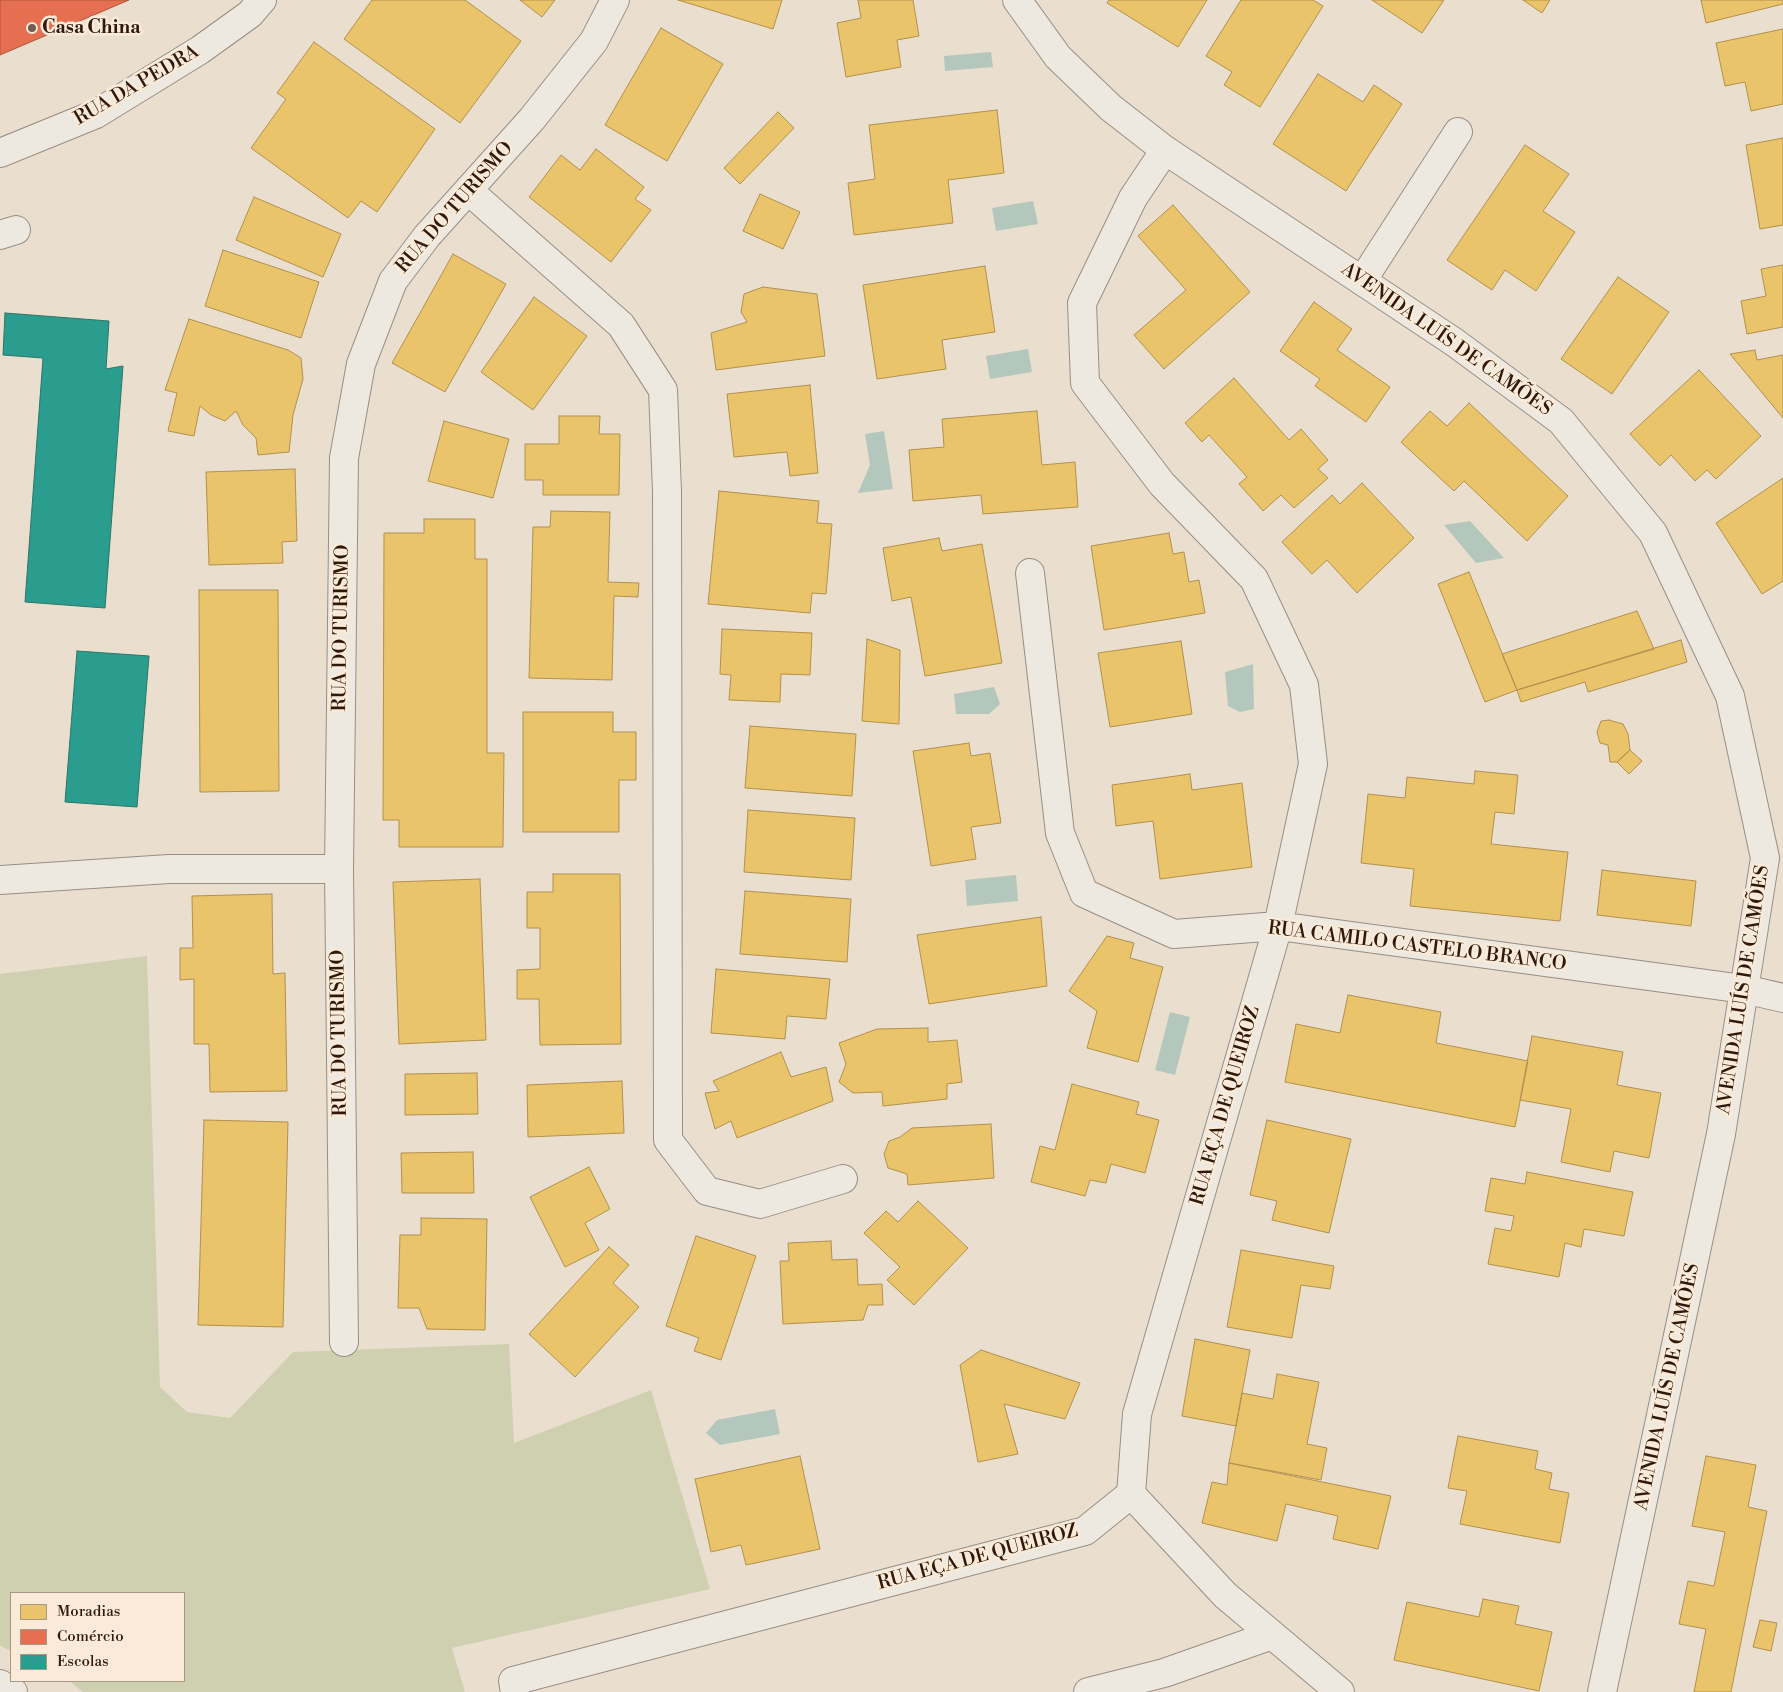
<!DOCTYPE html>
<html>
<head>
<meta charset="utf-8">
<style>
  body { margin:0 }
  #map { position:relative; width:1783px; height:1692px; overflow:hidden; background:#eadfcf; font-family:"Libre Bodoni",serif }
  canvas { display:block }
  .legend { position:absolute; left:10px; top:1592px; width:175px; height:90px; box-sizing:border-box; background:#f9ebd8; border:1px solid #a99786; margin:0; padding:6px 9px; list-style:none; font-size:15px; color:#30180b }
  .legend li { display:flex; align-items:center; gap:10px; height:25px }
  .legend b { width:25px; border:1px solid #a99786 }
</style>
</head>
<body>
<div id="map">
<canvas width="1783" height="1692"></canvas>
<ul class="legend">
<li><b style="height:14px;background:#e9c46a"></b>Moradias</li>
<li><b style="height:14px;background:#e76f51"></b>Comércio</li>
<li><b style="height:14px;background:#2a9d8f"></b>Escolas</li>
</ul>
</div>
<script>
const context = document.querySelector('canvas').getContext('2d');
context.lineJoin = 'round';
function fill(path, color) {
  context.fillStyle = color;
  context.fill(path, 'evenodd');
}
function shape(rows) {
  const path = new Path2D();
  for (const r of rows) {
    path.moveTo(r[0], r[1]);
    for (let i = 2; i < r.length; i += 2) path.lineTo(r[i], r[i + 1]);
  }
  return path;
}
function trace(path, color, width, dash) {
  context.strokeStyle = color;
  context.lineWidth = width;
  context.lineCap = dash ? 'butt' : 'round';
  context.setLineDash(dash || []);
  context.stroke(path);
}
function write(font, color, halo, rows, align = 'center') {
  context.font = font + ' "Libre Bodoni",serif';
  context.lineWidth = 5;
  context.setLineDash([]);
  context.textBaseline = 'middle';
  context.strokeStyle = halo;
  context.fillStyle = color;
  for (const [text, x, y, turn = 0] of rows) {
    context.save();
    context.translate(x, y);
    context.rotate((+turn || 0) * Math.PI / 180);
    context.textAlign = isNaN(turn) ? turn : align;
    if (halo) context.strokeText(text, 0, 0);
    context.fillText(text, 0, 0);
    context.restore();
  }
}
fill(shape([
  [147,956,160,1387,187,1412,230,1418,293,1352,509,1344,514,1443,651,1390,710,1589,452,1648,465,1692,83,1692,69,1681,184,1681,184,1593,11,1593,11,1651,0,1646,0,974]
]), '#cfd0b0');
fill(shape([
  [991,52,993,67,945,71,944,56],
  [1033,201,1038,224,996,231,992,208],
  [1028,349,1032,372,990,379,986,356],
  [884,431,893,489,858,493,870,465,865,434],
  [1470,521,1504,558,1476,563,1444,525],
  [1253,664,1254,709,1240,712,1228,706,1225,672],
  [994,687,1000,704,989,714,956,714,954,694],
  [1016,875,1018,901,967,906,965,880],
  [1170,1012,1190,1017,1175,1075,1155,1070],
  [775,1409,780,1434,720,1445,706,1433,717,1420]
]), '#b4c7bc');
const homes = shape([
  [372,0,465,0,521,41,460,123,344,39,372,0],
  [520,0,555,0,542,17,520,0],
  [678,0,782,0,773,29,678,0],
  [858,0,913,0,919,36,897,40,901,67,846,77,837,23,861,18,858,0],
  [1109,0,1207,0,1178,47,1107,3,1109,0],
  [1241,0,1313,0,1323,6,1260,107,1224,85,1232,72,1206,56,1241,0],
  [1372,0,1444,0,1422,33,1372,0],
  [1523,0,1550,0,1542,13,1523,0],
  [1701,0,1783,0,1783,4,1706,23,1701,0],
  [661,28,723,64,667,161,605,125,661,28],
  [1783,29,1783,104,1751,111,1745,82,1725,86,1716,43,1783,29],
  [314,42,435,129,377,212,361,201,348,218,251,148,286,99,277,93,314,42],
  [1318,74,1363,102,1374,85,1402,104,1346,191,1273,144,1318,74],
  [997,110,1004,173,948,180,953,223,854,235,848,183,875,179,869,125,997,110],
  [778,112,794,128,740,184,724,168,778,112],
  [1783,138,1783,225,1760,229,1746,145,1783,138],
  [1525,145,1569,174,1543,211,1575,232,1536,291,1505,270,1492,290,1447,260,1525,145],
  [596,149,644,187,635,199,651,210,611,262,529,197,561,155,580,170,596,149],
  [760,194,800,212,783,249,743,231,760,194],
  [254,197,341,234,323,277,236,240,254,197],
  [1173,205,1250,292,1164,369,1134,335,1186,290,1138,236,1173,205],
  [223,250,319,282,301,338,205,306,223,250],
  [453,254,506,284,445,392,392,363,453,254],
  [1783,265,1783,327,1747,334,1741,301,1766,296,1761,269,1783,265],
  [985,266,995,332,942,340,946,369,877,379,863,285,985,266],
  [1618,277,1669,312,1612,394,1561,359,1618,277],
  [763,287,817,294,825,356,716,370,711,333,747,322,741,312,744,294,763,287],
  [534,297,587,336,533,410,481,372,534,297],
  [1314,302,1352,329,1337,350,1390,387,1366,422,1315,386,1320,379,1280,351,1314,302],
  [189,319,288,350,301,358,303,379,293,415,289,452,258,455,256,438,243,425,236,411,225,421,211,415,200,406,194,436,168,431,177,393,165,390,189,319],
  [1755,350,1757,360,1783,355,1783,418,1730,354,1755,350],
  [1699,370,1761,436,1716,479,1707,470,1695,481,1671,455,1660,466,1630,434,1699,370],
  [1234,378,1289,440,1301,429,1328,460,1318,469,1328,478,1294,508,1281,495,1263,511,1239,484,1247,477,1209,435,1202,442,1185,423,1234,378],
  [810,385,818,473,790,476,787,452,734,457,727,394,810,385],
  [1469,403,1568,496,1527,541,1464,481,1454,491,1401,442,1430,411,1447,426,1469,403],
  [1037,411,1042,465,1075,462,1078,507,983,514,981,495,913,501,909,450,944,447,942,419,1037,411],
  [559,416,600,416,599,434,620,434,619,495,543,495,543,480,525,480,525,444,559,444,559,416],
  [444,421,509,439,493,498,428,481,444,421],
  [295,469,297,541,282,542,283,563,209,565,206,472,295,469],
  [1783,478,1783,581,1762,594,1716,523,1783,478],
  [1362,483,1414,538,1357,593,1327,560,1312,574,1282,542,1332,495,1340,504,1362,483],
  [719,491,819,501,817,523,832,524,826,594,812,593,810,613,708,604,719,491],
  [551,511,610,512,608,582,639,583,638,597,614,596,612,680,529,678,533,527,550,527,551,511],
  [424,519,475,519,475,559,487,559,487,753,504,753,503,847,399,847,399,820,383,820,384,533,424,533,424,519],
  [1169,533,1173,554,1184,552,1189,582,1199,580,1205,613,1104,630,1091,546,1169,533],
  [939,538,942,551,982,544,1002,663,925,676,911,597,892,601,883,548,939,538],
  [1469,572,1517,690,1485,702,1438,584,1469,572],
  [199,590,278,590,279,791,200,792,199,590],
  [1637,611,1654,649,1517,690,1502,654,1637,611],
  [722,629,812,633,810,675,781,674,780,702,729,700,731,675,720,674,722,629],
  [867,639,900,650,899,724,862,721,867,639],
  [1681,640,1687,662,1588,692,1585,682,1521,702,1517,690,1681,640],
  [1181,641,1192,714,1110,727,1098,653,1181,641],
  [523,712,613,712,613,732,636,732,636,780,619,780,619,832,523,832,523,712],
  [1609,720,1623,724,1628,734,1630,750,1617,762,1610,762,1608,745,1600,743,1597,732,1601,721,1609,720],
  [750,726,856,734,852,796,745,788,750,726],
  [969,743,971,756,990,753,1001,823,971,827,976,859,931,866,913,751,969,743],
  [1630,750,1642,761,1629,774,1617,762,1630,750],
  [1475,771,1518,775,1514,814,1495,812,1491,844,1568,852,1560,921,1410,906,1414,869,1361,863,1368,794,1405,798,1407,777,1474,784,1475,771],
  [1190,774,1192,790,1242,783,1252,867,1160,879,1153,821,1116,826,1112,785,1190,774],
  [748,810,855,818,851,880,744,872,748,810],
  [1602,870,1696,881,1691,926,1597,915,1602,870],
  [553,874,620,874,621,1044,540,1045,539,999,517,999,517,970,540,969,540,928,527,928,527,892,553,892,553,874],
  [480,879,486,1040,399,1044,393,882,480,879],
  [745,891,851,899,847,962,740,954,745,891],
  [272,894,273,974,285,973,287,1091,210,1092,209,1044,194,1044,194,979,180,980,180,948,193,948,192,896,272,894],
  [1041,917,1047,986,929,1004,917,935,1041,917],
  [1107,936,1134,943,1130,958,1163,967,1138,1062,1087,1048,1097,1011,1069,991,1107,936],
  [716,969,830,979,826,1019,787,1016,785,1039,711,1033,716,969],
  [1348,995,1441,1012,1436,1043,1528,1061,1515,1127,1285,1082,1296,1024,1340,1033,1348,995],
  [928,1028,928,1042,957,1040,962,1082,947,1084,947,1099,883,1106,882,1092,853,1093,839,1082,846,1064,839,1043,877,1029,928,1028],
  [1532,1036,1623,1052,1617,1085,1661,1093,1649,1158,1614,1151,1610,1172,1561,1162,1571,1109,1520,1100,1532,1036],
  [781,1052,791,1077,826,1067,833,1101,737,1138,731,1121,715,1129,705,1093,719,1091,713,1081,781,1052],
  [477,1073,478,1114,405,1115,405,1074,477,1073],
  [622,1081,624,1133,528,1137,527,1085,622,1081],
  [1072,1084,1139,1102,1136,1114,1159,1120,1145,1173,1111,1164,1106,1183,1090,1180,1085,1196,1031,1182,1040,1146,1055,1150,1072,1084],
  [204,1120,288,1122,283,1327,198,1325,204,1120],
  [1267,1120,1351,1139,1329,1233,1272,1220,1277,1201,1250,1195,1267,1120],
  [991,1124,994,1178,908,1185,907,1174,888,1168,884,1154,889,1141,900,1137,912,1128,991,1124],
  [473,1152,474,1193,402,1193,401,1153,473,1152],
  [589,1167,610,1209,585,1223,599,1250,565,1267,530,1197,589,1167],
  [1527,1172,1633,1192,1624,1236,1584,1229,1581,1247,1565,1243,1559,1277,1488,1264,1495,1228,1511,1231,1514,1216,1485,1211,1491,1178,1525,1184,1527,1172],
  [918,1201,968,1248,914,1305,887,1280,900,1267,864,1233,886,1211,898,1222,918,1201],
  [421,1218,487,1219,485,1330,427,1329,419,1308,398,1308,400,1235,421,1235,421,1218],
  [696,1236,756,1256,721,1360,694,1351,699,1338,666,1326,696,1236],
  [831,1241,832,1260,857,1259,858,1285,882,1284,883,1305,868,1305,863,1320,783,1324,780,1261,789,1261,788,1243,831,1241],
  [609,1247,629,1265,613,1283,639,1307,575,1377,529,1334,609,1247],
  [1241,1250,1334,1266,1330,1289,1301,1285,1292,1338,1227,1327,1241,1250],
  [1195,1339,1250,1350,1236,1426,1182,1416,1195,1339],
  [981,1350,1080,1383,1065,1419,1004,1404,1018,1454,978,1462,960,1365,981,1350],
  [1277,1374,1319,1382,1307,1444,1327,1448,1321,1480,1229,1463,1242,1393,1273,1399,1277,1374],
  [1458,1436,1538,1451,1535,1469,1552,1473,1549,1489,1569,1493,1560,1543,1460,1524,1467,1491,1448,1488,1458,1436],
  [800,1456,820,1549,746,1565,741,1545,711,1552,695,1479,800,1456],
  [1706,1456,1756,1465,1748,1507,1767,1511,1731,1692,1694,1692,1706,1629,1679,1624,1688,1581,1714,1586,1725,1532,1692,1526,1706,1456],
  [1229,1463,1391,1496,1378,1549,1333,1539,1338,1516,1286,1504,1277,1541,1202,1523,1212,1482,1227,1485,1229,1463],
  [1483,1599,1519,1606,1515,1624,1552,1632,1539,1691,1394,1660,1407,1602,1479,1617,1483,1599],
  [1760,1620,1777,1623,1771,1651,1753,1647,1760,1620]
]);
fill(homes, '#e9c46a');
trace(homes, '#b2904e', 1);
const shops = shape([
  [0,0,129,0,0,55,0,0]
]);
fill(shops, '#e76f51');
trace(shops, '#b0553c', 1);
const schools = shape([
  [5,313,109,321,106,369,123,366,105,608,25,602,43,358,3,355,5,313],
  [77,651,149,656,137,807,65,802,77,651]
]);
fill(schools, '#2a9d8f');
trace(schools, '#2c7567', 1);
const minor = shape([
  [469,191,621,325,663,390,667,491,668,1140,707,1191,760,1204,843,1179],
  [0,235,16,230],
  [1362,281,1458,132],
  [1030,573,1060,833,1084,893,1174,934,1278,926,1744,989,1783,998],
  [0,880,169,869,339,869],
  [344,1342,339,869,344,458,361,364,393,281,427,236,532,119,594,41,615,0],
  [1131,1494,1225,1595,1340,1692],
  [0,1684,13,1692],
  [515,1692,513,1681,1085,1531,1131,1494,1137,1414,1278,926,1313,764,1304,685,1254,579,1162,484,1085,383,1082,303,1133,198,1165,150],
  [1088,1692,1164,1673,1272,1635]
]);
const tertiary = shape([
  [1017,0,1058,57,1111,108,1165,150,1454,342,1561,421,1653,533,1730,696,1765,858,1721,1134,1602,1692],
  [0,153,96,114,200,50,250,14,262,0]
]);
trace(minor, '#988e84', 30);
trace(tertiary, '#988e84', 30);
trace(minor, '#ede8e0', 28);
trace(tertiary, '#ede8e0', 28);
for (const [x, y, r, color] of [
  [32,28,5,"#715e50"]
]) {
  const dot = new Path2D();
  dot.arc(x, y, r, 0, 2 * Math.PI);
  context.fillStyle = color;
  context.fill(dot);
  trace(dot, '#f9ebd8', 2);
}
write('bold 19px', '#30180b', '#f9ebd8', [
  ["Casa China",42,28]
], 'left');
write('19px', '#30180b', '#f9ebd8', [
  ["RUA DA PEDRA",137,86,-30],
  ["RUA DO TURISMO",455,208,-49],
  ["AVENIDA LUÍS DE CAMÕES",1446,340,35],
  ["RUA DO TURISMO",342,628,-89],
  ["RUA CAMILO CASTELO BRANCO",1417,947,7],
  ["AVENIDA LUÍS DE CAMÕES",1744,990,-81],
  ["RUA DO TURISMO",340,1033,-91],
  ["RUA EÇA DE QUEIROZ",1226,1106,-74],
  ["AVENIDA LUÍS DE CAMÕES",1668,1387,-78],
  ["RUA EÇA DE QUEIROZ",978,1558,-15]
]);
</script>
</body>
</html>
